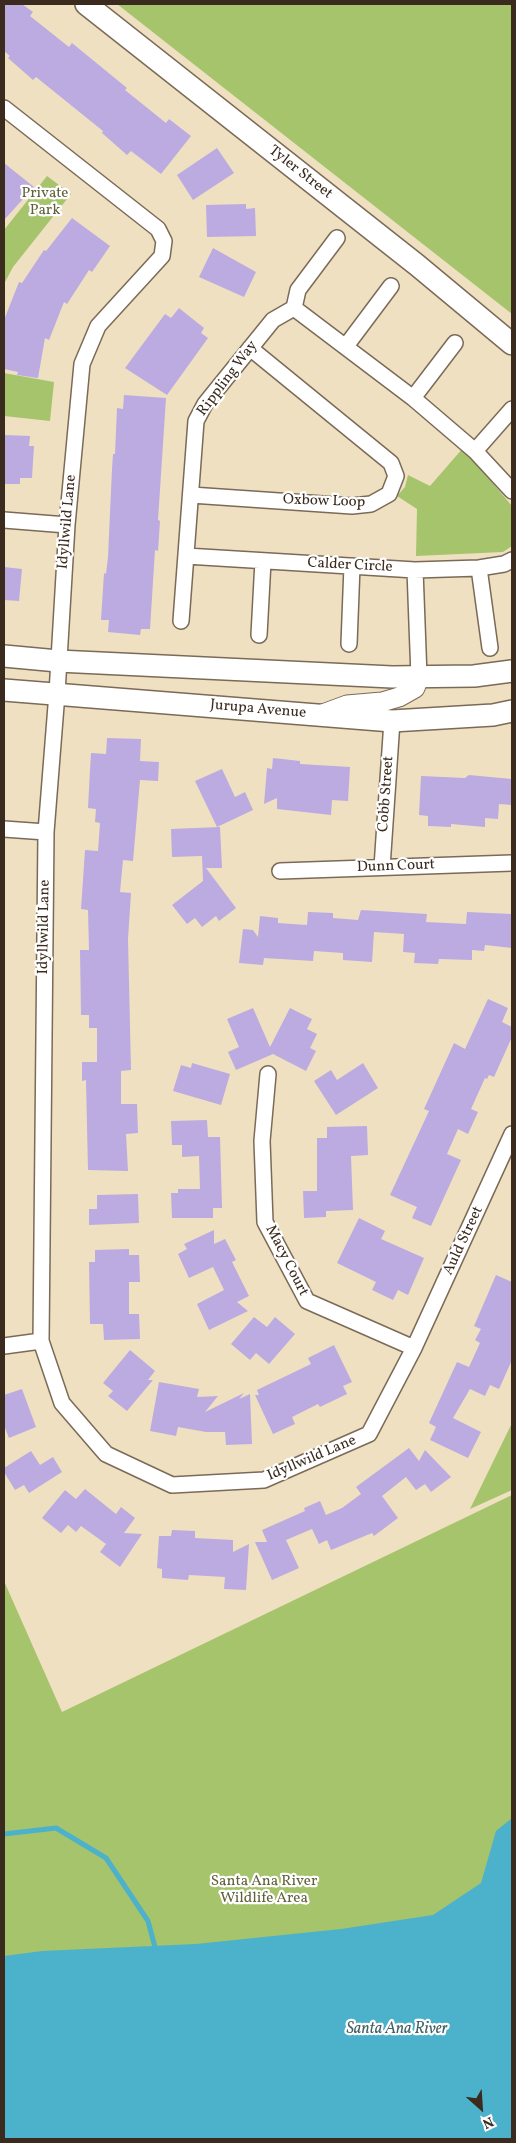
<!DOCTYPE html>
<html>
<head>
<meta charset="utf-8">
<style>
  body { margin:0 }
  #map { position:relative; width:516px; height:2143px; overflow:hidden; background:#efe0c1; font-family:Vollkorn,serif }
  canvas { display:block }
  .frame { position:absolute; inset:0; border:5px solid #3b2a1e; pointer-events:none }
  .north { position:absolute; left:456px; top:2083px; width:50px; height:50px; -webkit-text-stroke:4px #fff; paint-order:stroke; rotate:154deg; font-size:14px; font-weight:700; line-height:20px; text-align:center; color:#3b2a1e }
  .north::after { content:''; display:block; margin:auto; width:18px; height:22px; background:#3b2a1e; clip-path:polygon(50% 0,100% 100%,50% 72%,0 100%) }
</style>
</head>
<body>
<div id="map">
<canvas width="516" height="2143"></canvas>
<div class="frame"></div>
<div class="north">N</div>
</div>
<script>
const context = document.querySelector('canvas').getContext('2d');
context.lineJoin = 'round';
function fill(path, color) {
  context.fillStyle = color;
  context.fill(path, 'evenodd');
}
function shape(rows) {
  const path = new Path2D();
  for (const r of rows) {
    path.moveTo(r[0], r[1]);
    for (let i = 2; i < r.length; i += 2) path.lineTo(r[i], r[i + 1]);
  }
  return path;
}
function trace(path, color, width, dash) {
  context.strokeStyle = color;
  context.lineWidth = width;
  context.lineCap = dash ? 'butt' : 'round';
  context.setLineDash(dash || []);
  context.stroke(path);
}
function write(font, color, halo, rows, align = 'center') {
  context.font = font + ' Vollkorn,serif';
  context.lineWidth = 4.5;
  context.setLineDash([]);
  context.textBaseline = 'middle';
  context.strokeStyle = halo;
  context.fillStyle = color;
  for (const [text, x, y, turn = 0] of rows) {
    context.save();
    context.translate(x, y);
    context.rotate((+turn || 0) * Math.PI / 180);
    context.textAlign = isNaN(turn) ? turn : align;
    if (halo) context.strokeText(text, 0, 0);
    context.fillText(text, 0, 0);
    context.restore();
  }
}
fill(shape([
  [117,4,512,4,512,314],
  [47,176,71,194,13,267,4,284,4,230],
  [4,373,54,382,50,421,4,416],
  [463,448,512,506,512,546,503,552,416,556,417,509,397,496,405,487,408,475,430,486],
  [512,1423,512,1490,470,1509],
  [512,1495,512,2139,4,2139,4,1581,62,1712]
]), '#a6c46b');
fill(shape([
  [512,1818,512,2139,4,2139,4,1956,42,1951,196,1944,341,1929,433,1915,481,1883,496,1831]
]), '#4cb1cb');
trace(shape([
  [4,1834,56,1828,106,1858,148,1921,156,1951]
]), '#4cb1cb', 5);
fill(shape([
  [4,4,22,4,33,12,30,16,69,47,72,43,127,88,125,90,166,123,169,119,191,136,161,174,131,151,127,155,102,133,103,131,36,77,33,80,8,58,10,56,4,51],
  [217,148,234,173,193,200,177,175],
  [4,163,34,187,4,220],
  [246,204,246,209,255,208,256,236,207,237,206,205],
  [72,218,110,246,92,272,89,270,67,304,64,302,49,340,45,338,38,378,17,375,18,372,4,369,4,320,19,282,22,283,44,250,46,251],
  [213,248,256,272,244,297,199,277],
  [179,308,204,328,201,333,208,338,167,395,125,368,165,314,171,318],
  [124,395,166,398,158,520,160,521,158,551,155,550,150,629,141,629,140,635,108,632,109,620,101,620,104,573,106,574,108,557,112,469,113,454,115,454,117,408,123,409],
  [4,435,30,436,29,446,34,446,32,478,20,478,20,484,4,484],
  [4,567,22,569,19,601,4,600],
  [107,738,141,739,140,761,159,762,158,781,140,780,133,861,123,860,120,892,131,893,128,939,131,1070,121,1071,121,1104,137,1104,138,1133,126,1134,128,1171,88,1170,86,1080,82,1081,82,1062,97,1062,97,1028,89,1028,89,1015,81,1015,80,950,89,950,88,910,81,909,85,850,98,851,100,823,95,822,96,809,88,808,90,770,91,753,106,754],
  [273,758,300,761,300,764,350,767,348,801,332,800,331,815,277,809,277,798,264,804,267,768,272,769],
  [222,769,235,797,245,792,253,810,217,827,195,781],
  [469,775,512,779,512,805,499,804,498,819,485,818,485,827,451,824,451,827,428,826,428,816,419,815,421,776,465,778],
  [220,827,222,868,206,868,236,908,219,921,216,916,202,927,195,918,187,924,172,905,203,881,202,856,172,857,171,829],
  [361,910,427,914,426,922,466,924,467,912,512,914,512,948,485,945,484,951,472,950,472,960,439,959,438,964,414,963,415,953,403,952,404,934,374,932,372,962,343,960,343,953,314,951,313,961,264,958,263,965,239,963,243,929,253,930,258,937,260,916,278,918,278,923,307,925,308,912,333,913,333,918,358,920],
  [488,999,508,1008,502,1022,512,1027,512,1037,494,1077,489,1075,487,1079,485,1078,471,1109,478,1112,468,1134,458,1129,447,1154,461,1160,431,1226,412,1218,417,1207,390,1195,429,1111,424,1109,454,1043,465,1049],
  [253,1008,270,1047,290,1008,312,1019,307,1029,317,1034,310,1048,316,1051,306,1071,273,1054,236,1070,228,1052,239,1047,227,1019],
  [192,1063,230,1074,221,1105,173,1091,181,1065,191,1068],
  [363,1063,378,1088,336,1115,314,1081,331,1070,337,1080],
  [207,1120,208,1137,220,1137,222,1208,213,1208,213,1218,172,1218,171,1193,178,1193,178,1189,200,1189,199,1156,182,1157,182,1145,172,1145,171,1121],
  [367,1126,368,1155,351,1156,353,1210,326,1211,326,1217,304,1218,303,1191,317,1191,317,1138,327,1138,327,1127],
  [138,1194,139,1223,89,1225,89,1209,97,1209,97,1195],
  [359,1218,385,1231,381,1239,424,1258,408,1295,398,1290,393,1300,372,1290,376,1282,337,1263],
  [214,1230,214,1244,225,1239,236,1260,232,1262,249,1296,237,1302,248,1311,209,1330,197,1304,224,1290,213,1267,189,1278,178,1254,187,1249,184,1244],
  [129,1249,129,1255,139,1255,140,1282,129,1282,129,1314,139,1314,140,1339,104,1340,103,1324,90,1324,89,1262,95,1262,95,1250],
  [496,1275,512,1282,512,1360,499,1389,490,1385,485,1396,470,1389,453,1418,481,1432,468,1458,430,1440,436,1427,429,1423,457,1362,469,1367,480,1343,475,1340,481,1329,474,1326],
  [254,1317,267,1327,275,1317,295,1334,269,1364,256,1353,250,1360,231,1344],
  [334,1345,352,1382,343,1386,347,1394,320,1407,318,1404,292,1417,295,1424,273,1434,255,1395,259,1395,257,1390,311,1364,308,1358],
  [130,1350,155,1371,148,1380,153,1380,127,1411,108,1396,113,1391,103,1383],
  [159,1382,199,1389,197,1397,218,1396,205,1412,244,1393,239,1399,250,1394,252,1444,226,1445,225,1432,206,1432,178,1427,176,1436,150,1431],
  [22,1389,36,1427,9,1438,4,1425,4,1395],
  [409,1448,419,1461,425,1450,451,1477,431,1492,425,1484,416,1490,406,1477,382,1496,398,1518,374,1536,372,1533,331,1550,327,1540,319,1544,312,1529,286,1540,299,1568,272,1580,255,1542,267,1542,262,1530,305,1511,304,1508,320,1501,326,1515,342,1508,361,1494,356,1487],
  [31,1451,40,1465,53,1457,62,1472,29,1493,24,1485,15,1490,4,1472,4,1468],
  [85,1489,116,1514,121,1507,135,1518,124,1533,142,1534,120,1567,100,1552,106,1544,81,1526,76,1532,68,1525,61,1533,42,1518,65,1490,76,1499],
  [172,1530,195,1531,195,1538,233,1540,233,1552,249,1544,246,1590,224,1589,225,1577,189,1575,188,1580,162,1578,162,1569,157,1568,159,1536,171,1536]
]), '#bbabe1');
const minor = shape([
  [4,108,158,229,164,241,162,256,98,326,82,364,67,525,57,693,46,832,41,1341,62,1403,106,1454,172,1485,264,1480,369,1434,414,1348,512,1134],
  [294,308,413,398,475,451,512,491],
  [294,308,298,290,337,238],
  [346,346,391,286],
  [413,398,455,343],
  [475,451,512,409],
  [191,495,352,506,371,504,389,494,396,476,391,463,250,348],
  [4,520,67,525],
  [186,556,415,570,479,568,504,564,512,560],
  [479,568,490,648],
  [415,570,419,677],
  [181,621,196,421,205,404,273,320,294,308],
  [259,635,263,561],
  [349,644,352,566],
  [4,829,46,832],
  [382,867,392,721],
  [280,871,512,863],
  [268,1074,262,1141,265,1222,307,1301,414,1348],
  [4,1346,41,1341]
]);
const tertiary = shape([
  [320,715,347,705,382,702,399,697,415,688,419,677]
]);
const secondary = shape([
  [86,4,417,265,512,344],
  [4,656,58,661,392,677,474,676,512,671],
  [4,690,392,721,493,715,512,711]
]);
trace(minor, '#7a6a57', 18);
trace(tertiary, '#7a6a57', 21);
trace(secondary, '#7a6a57', 24);
trace(minor, '#fff', 15);
trace(tertiary, '#fff', 19);
trace(secondary, '#fff', 21);
write('15px', '#3b2a1e', '#fff', [
  ["Tyler Street",300,173,38],
  ["Rippling Way",228,379,-53],
  ["Oxbow Loop",324,502,2],
  ["Idyllwild Lane",68,522,-85],
  ["Calder Circle",350,566,3],
  ["Jurupa Avenue",258,710,5],
  ["Cobb Street",387,794,-86],
  ["Dunn Court",396,867,-2],
  ["Idyllwild Lane",45,927,-89],
  ["Auld Street",464,1241,-65],
  ["Macy Court",286,1261,63],
  ["Idyllwild Lane",312,1459,-23]
]);
write('15px', '#606039', '#fff', [
  ["Private",45,194],
  ["Park",45,211],
  ["Santa Ana River",264,1882],
  ["Wildlife Area",264,1899]
]);
write('italic 16px', '#426063', '#fff', [
  ["Santa Ana River",397,2030]
]);
</script>
</body>
</html>
